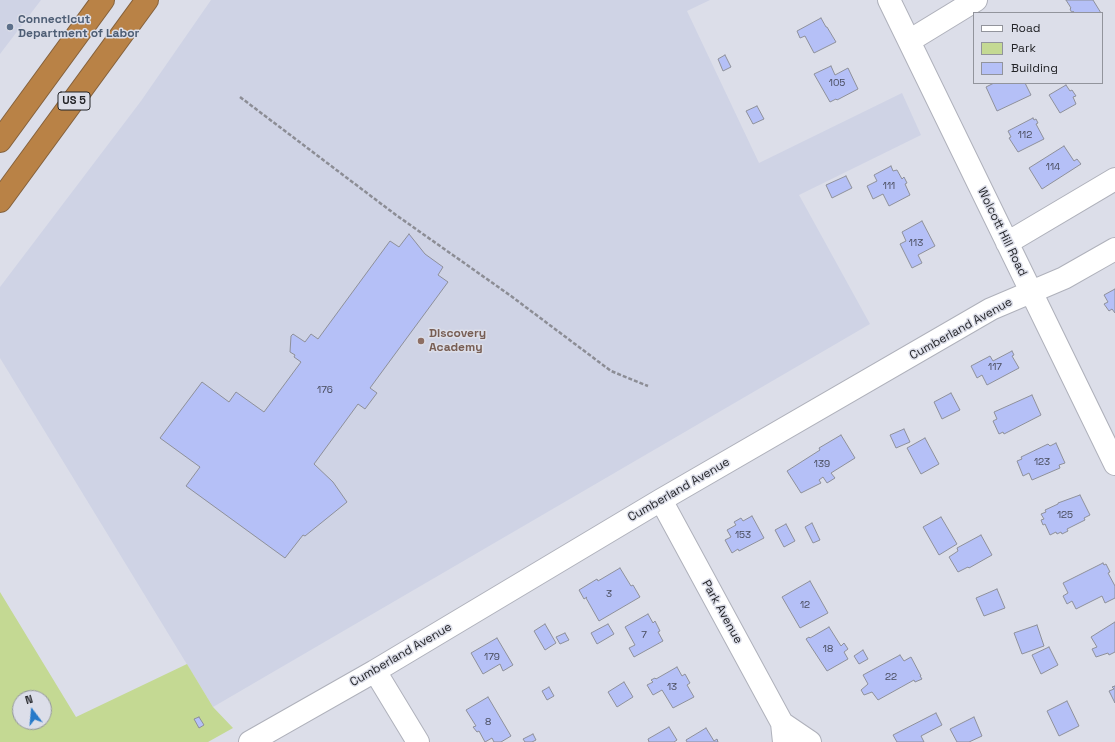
<!DOCTYPE html>
<html>
<head>
<meta charset="utf-8">
<style>
  body { margin:0 }
  #map { position:relative; width:1115px; height:742px; overflow:hidden; background:#dcdee9; font-family:"Space Grotesk",sans-serif }
  canvas { display:block }
  .legend { position:absolute; left:973px; top:12px; width:130px; height:72px; box-sizing:border-box; background:#dcdee9; border:1px solid #92949c; margin:0; padding:5px 7px; list-style:none; font-size:12px; color:#232428 }
  .legend li { display:flex; align-items:center; gap:8px; height:20px }
  .legend b { width:20px; border:1px solid #92949c }
  .north { position:absolute; left:12px; top:690px; width:40px; height:40px; box-sizing:border-box; background:#dcdee9; border:1px solid #92949c; border-radius:50%; rotate:344deg; font-size:11px; font-weight:700; line-height:16px; text-align:center; color:#232428 }
  .north::after { content:''; display:block; margin:auto; width:14px; height:18px; background:#277ac9; clip-path:polygon(50% 0,100% 100%,50% 72%,0 100%) }
</style>
</head>
<body>
<div id="map">
<canvas width="1115" height="742"></canvas>
<ul class="legend">
<li><b style="height:5px;background:#fff"></b>Road</li>
<li><b style="height:11px;background:#c4d993"></b>Park</li>
<li><b style="height:11px;background:#b5c0f7"></b>Building</li>
</ul>
<div class="north">N</div>
</div>
<script>
const context = document.querySelector('canvas').getContext('2d');
context.lineJoin = 'round';
function fill(path, color) {
  context.fillStyle = color;
  context.fill(path, 'evenodd');
}
function shape(rows) {
  const path = new Path2D();
  for (const r of rows) {
    path.moveTo(r[0], r[1]);
    for (let i = 2; i < r.length; i += 2) path.lineTo(r[i], r[i + 1]);
  }
  return path;
}
function trace(path, color, width, dash) {
  context.strokeStyle = color;
  context.lineWidth = width;
  context.lineCap = dash ? 'butt' : 'round';
  context.setLineDash(dash || []);
  context.stroke(path);
}
function write(font, color, halo, rows, align = 'center') {
  context.font = font + ' "Space Grotesk",sans-serif';
  context.lineWidth = 3;
  context.setLineDash([]);
  context.textBaseline = 'middle';
  context.strokeStyle = halo;
  context.fillStyle = color;
  for (const [text, x, y, turn = 0] of rows) {
    context.save();
    context.translate(x, y);
    context.rotate((+turn || 0) * Math.PI / 180);
    context.textAlign = isNaN(turn) ? turn : align;
    if (halo) context.strokeText(text, 0, 0);
    context.fillText(text, 0, 0);
    context.restore();
  }
}
fill(shape([
  [0,0,41,0,0,54],
  [211,0,710,0,687,11,759,163,902,93,921,135,799,195,870,324,213,707,0,358,0,287,141,101]
]), '#cfd3e5');
fill(shape([
  [0,592,76,717,187,664,213,707,233,728,208,742,0,742],
  [20,698,44,698,44,722,20,722]
]), '#c4d993');
const building = shape([
  [1066,0,1093,0,1101,13,1074,13,1073,11,1072,13,1070,9,1071,8,1066,0],
  [821,18,826,27,827,27,836,42,814,53,805,36,800,38,797,31,821,18],
  [725,55,731,67,723,71,718,59,725,55],
  [831,66,835,75,848,68,858,89,837,100,836,99,830,102,814,74,831,66],
  [994,83,1025,83,1031,95,997,111,986,87,994,83],
  [1066,85,1070,91,1072,90,1076,96,1073,97,1076,104,1060,113,1049,95,1066,85],
  [757,106,764,119,753,124,746,111,757,106],
  [1033,118,1034,120,1036,119,1038,123,1036,124,1044,139,1018,152,1009,138,1011,137,1008,131,1033,118],
  [1064,146,1074,161,1077,159,1081,164,1042,189,1029,168,1064,146],
  [891,166,893,171,897,170,902,179,904,177,907,183,905,184,910,195,889,206,883,194,873,199,867,186,877,181,874,175,891,166],
  [846,176,852,188,832,198,826,185,846,176],
  [922,221,935,246,918,255,922,263,912,268,900,244,906,241,902,232,922,221],
  [409,234,425,254,443,267,438,275,448,282,370,388,377,393,365,409,358,404,314,464,333,482,347,502,305,536,303,535,285,558,186,486,200,467,160,438,202,382,229,402,236,392,264,412,301,362,294,357,295,355,290,352,291,336,293,334,305,342,311,334,318,339,390,241,399,247,409,234],
  [1115,289,1115,313,1112,309,1109,311,1104,304,1108,302,1104,295,1115,289],
  [1012,351,1014,355,1012,356,1019,368,987,385,982,375,977,378,971,366,990,356,993,361,1012,351],
  [951,393,960,410,942,419,934,402,951,393],
  [1032,395,1041,415,1004,434,1003,432,999,434,993,421,997,419,994,412,1032,395],
  [904,429,910,442,896,448,890,435,904,429],
  [841,435,855,458,831,473,835,478,827,483,823,477,819,480,821,483,801,493,787,471,820,450,819,448,841,435],
  [925,438,939,464,921,474,907,448,925,438],
  [1056,443,1065,463,1059,465,1060,468,1032,480,1029,473,1023,476,1017,461,1022,459,1021,457,1048,444,1050,446,1056,443],
  [1080,495,1090,515,1084,518,1085,520,1067,529,1068,531,1062,534,1061,532,1057,534,1056,532,1050,535,1045,524,1043,525,1041,520,1044,519,1041,514,1046,512,1045,510,1058,504,1058,503,1080,495],
  [752,516,764,538,739,551,738,549,732,553,725,540,731,537,727,530,736,525,734,522,741,518,743,521,752,516],
  [941,517,957,544,939,555,923,527,941,517],
  [812,523,820,540,813,543,805,527,812,523],
  [786,524,795,541,784,547,775,530,786,524],
  [981,535,992,555,969,568,968,567,958,572,949,557,958,551,957,548,981,535],
  [1103,563,1104,565,1106,564,1110,572,1108,573,1115,586,1115,598,1105,603,1102,596,1076,609,1072,601,1067,604,1063,596,1068,593,1063,583,1103,563],
  [620,568,631,586,633,585,640,597,599,621,586,598,587,597,584,599,579,590,597,579,598,581,620,568],
  [810,581,828,613,800,628,782,597,810,581],
  [997,589,1005,608,984,616,976,598,997,589],
  [648,614,653,623,655,621,660,631,658,632,663,641,634,657,629,648,635,645,625,627,648,614],
  [1115,622,1115,652,1109,655,1108,653,1096,657,1092,649,1097,647,1091,637,1115,622],
  [545,624,556,643,545,650,534,631,545,624],
  [608,624,614,634,597,644,591,633,608,624],
  [1037,625,1044,646,1022,654,1014,633,1037,625],
  [829,627,841,646,844,643,848,649,844,652,848,659,827,671,806,639,809,637,810,638,829,627],
  [565,633,569,640,560,644,556,637,565,633],
  [497,638,513,665,503,671,500,664,483,674,471,653,497,638],
  [1049,647,1058,665,1041,674,1032,655,1049,647],
  [863,650,868,659,859,664,854,656,863,650],
  [900,655,904,661,911,657,921,676,920,676,922,679,915,682,914,680,878,700,872,692,864,695,861,690,868,684,863,675,900,655],
  [677,667,682,676,685,674,690,683,687,685,694,697,673,708,662,690,653,695,647,685,653,682,651,680,655,678,656,679,677,667],
  [624,682,633,697,617,707,608,692,624,682],
  [1115,686,1115,703,1109,691,1114,689,1112,687,1115,686],
  [549,687,554,696,547,700,542,691,549,687],
  [488,697,511,736,501,742,494,742,492,738,485,742,479,731,477,732,473,727,476,726,466,710,488,697],
  [1067,701,1079,726,1059,736,1047,711,1067,701],
  [936,713,942,725,921,736,924,742,897,742,893,735,936,713],
  [199,717,204,725,199,728,194,719,199,717],
  [974,717,982,736,969,742,957,742,950,729,974,717],
  [669,727,677,740,674,742,649,742,648,739,669,727],
  [706,728,714,741,717,739,718,742,687,742,686,740,706,728],
  [533,734,536,740,532,742,525,742,523,739,533,734]
]);
fill(building, '#b5c0f7');
trace(building, '#8e909a', 1);
const minor = shape([
  [889,0,1115,464],
  [909,41,976,0],
  [1007,243,1115,179],
  [661,500,782,723,784,742],
  [375,671,418,742],
  [782,723,810,742],
  [250,742,375,671,661,500,991,309,1064,278,1115,249]
]);
const highway = shape([
  [0,141,103,0],
  [0,201,147,0]
]);
trace(minor, '#afb1bb', 24);
trace(highway, '#84613c', 24);
trace(shape([
  [240,97,396,215,511,296,611,371,648,386]
]), '#8c8d95', 2.5, [4, 2]);
trace(minor, '#fff', 22);
trace(highway, '#b98246', 22);
for (const [x, y, r, color] of [
  [10,27,4,"#5c6f8a"],
  [421,341,4,"#8d6e63"]
]) {
  const dot = new Path2D();
  dot.arc(x, y, r, 0, 2 * Math.PI);
  context.fillStyle = color;
  context.fill(dot);
  trace(dot, '#dcdee9', 1.5);
}
write('10px', '#484b5c', null, [
  ["105",837,83],
  ["112",1025,135],
  ["114",1053,167],
  ["111",889,186],
  ["113",916,243],
  ["117",995,367],
  ["176",325,390],
  ["123",1042,462],
  ["139",822,464],
  ["125",1065,515],
  ["153",743,535],
  ["3",609,594],
  ["12",805,605],
  ["7",644,635],
  ["18",828,649],
  ["179",492,657],
  ["22",891,677],
  ["13",672,687],
  ["8",488,722]
]);
for (const [x, y, w] of [
  [74,101,32]
]) {
  const box = new Path2D();
  box.roundRect(x - w / 2, y - 9, w, 18, 3);
  context.fillStyle = '#dcdee9';
  context.fill(box);
  trace(box, '#232428', 1);
}
write('bold 11px', '#232428', null, [
  ["US 5",74,101]
]);
write('bold 12px', '#4e5e75', '#dcdee9', [
  ["Connecticut",18,20],
  ["Department of Labor",18,34]
], 'left');
write('12px', '#232428', '#dcdee9', [
  ["Wolcott Hill Road",1002,232,64],
  ["Cumberland Avenue",961,329,-29],
  ["Cumberland Avenue",679,490,-30],
  ["Park Avenue",722,612,61],
  ["Cumberland Avenue",401,655,-30]
]);
write('bold 12px', '#785e54', '#dcdee9', [
  ["Discovery",429,334],
  ["Academy",429,348]
], 'left');
</script>
</body>
</html>
